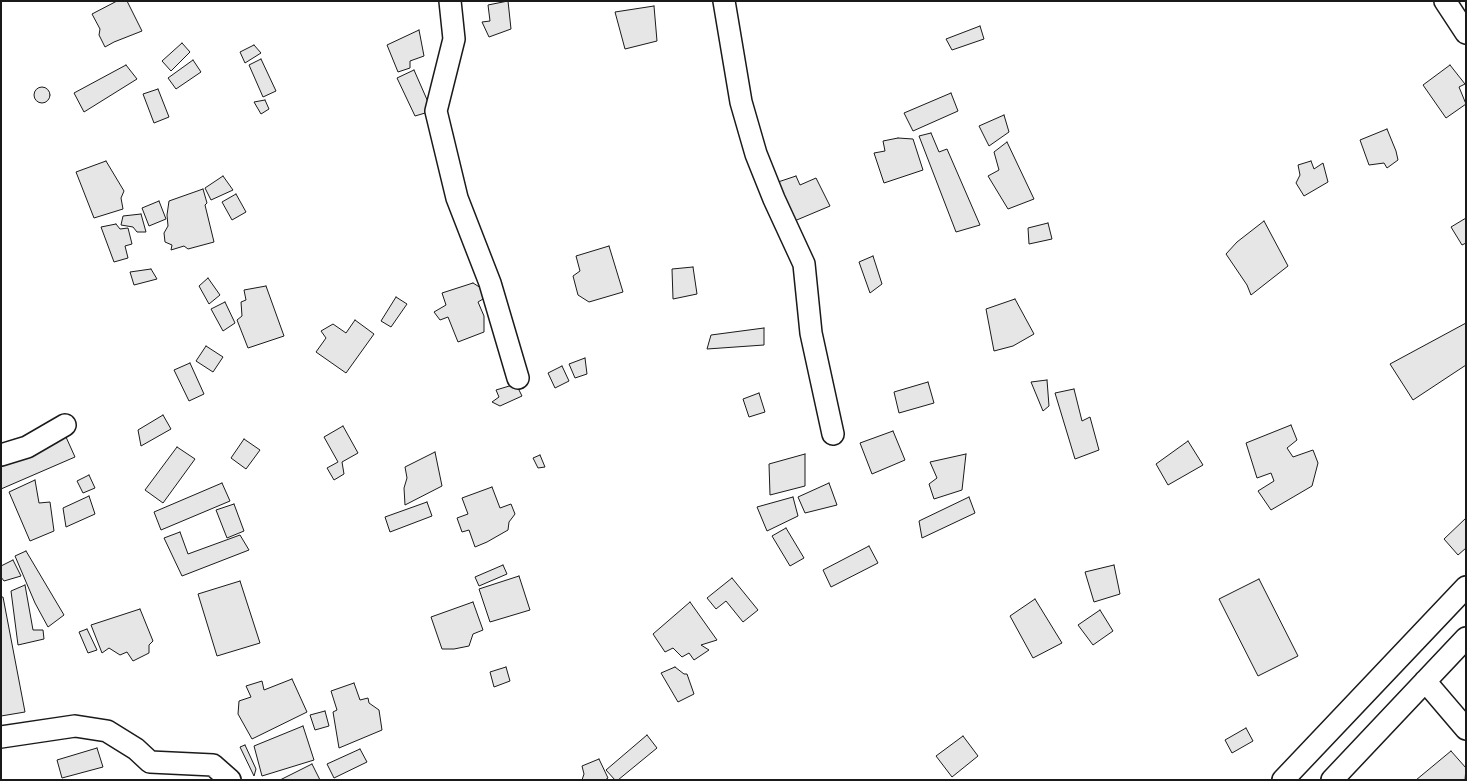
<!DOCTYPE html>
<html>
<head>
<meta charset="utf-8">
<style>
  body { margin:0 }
  #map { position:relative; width:1467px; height:781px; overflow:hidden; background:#fff; font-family:"Archivo Narrow",sans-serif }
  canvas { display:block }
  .frame { position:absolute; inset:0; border:2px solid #1a1a1a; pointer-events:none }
</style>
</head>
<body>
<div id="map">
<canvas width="1467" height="781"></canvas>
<div class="frame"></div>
</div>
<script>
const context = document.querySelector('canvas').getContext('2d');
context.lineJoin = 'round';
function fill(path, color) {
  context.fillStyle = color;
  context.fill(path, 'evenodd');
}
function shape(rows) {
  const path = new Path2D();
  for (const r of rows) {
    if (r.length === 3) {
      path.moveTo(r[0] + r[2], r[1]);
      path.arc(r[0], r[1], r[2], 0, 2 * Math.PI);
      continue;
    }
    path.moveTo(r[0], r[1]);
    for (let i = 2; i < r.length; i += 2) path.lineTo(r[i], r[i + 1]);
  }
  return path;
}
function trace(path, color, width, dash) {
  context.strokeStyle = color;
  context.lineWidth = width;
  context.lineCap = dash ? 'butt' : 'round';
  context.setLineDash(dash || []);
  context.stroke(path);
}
const building = shape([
  [117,1,127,1,142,31,114,42,105,47,99,35,100,29,92,14,117,1],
  [508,1,511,29,489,37,482,22,490,21,488,5,508,1],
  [654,6,657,41,625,49,615,12,654,6],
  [980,26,984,39,952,50,946,39,980,26],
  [419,30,424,56,410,61,410,68,398,72,387,45,419,30],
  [182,43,190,52,171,71,162,61,182,43],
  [254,45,261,53,245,63,240,52,254,45],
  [261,59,276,91,263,97,249,65,261,59],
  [193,60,201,72,176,89,168,78,193,60],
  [126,65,137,79,84,112,74,93,126,65],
  [1450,65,1465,84,1459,87,1466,104,1446,118,1423,85,1450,65],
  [414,70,432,111,415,116,397,78,414,70],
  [42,95,8],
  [158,89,169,117,154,123,143,94,158,89],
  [951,93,958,111,913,131,904,113,951,93],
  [265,100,269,109,261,114,254,102,265,100],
  [1004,115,1009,132,989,146,979,126,1004,115],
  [1387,129,1396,151,1398,160,1387,168,1384,163,1369,165,1360,140,1387,129],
  [931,133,939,152,947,149,980,225,956,232,919,136,931,133],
  [898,138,913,139,923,170,884,183,874,153,885,151,883,141,898,138],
  [1007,142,1034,199,1008,209,988,176,999,170,994,152,1007,142],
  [106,161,124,191,121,198,123,209,94,218,76,172,106,161],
  [1311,161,1314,169,1323,163,1328,182,1304,196,1296,183,1300,175,1298,165,1311,161],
  [223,176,233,190,211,200,205,188,223,176],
  [796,176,800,185,816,178,830,206,792,222,778,182,796,176],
  [203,189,207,203,205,205,214,242,188,249,184,246,171,250,172,245,165,242,164,233,168,226,167,215,169,201,203,189],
  [236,194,246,212,232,220,222,202,236,194],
  [159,201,166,219,149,226,142,208,159,201],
  [141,214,146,232,137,232,133,227,121,225,123,216,141,214],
  [1466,218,1466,243,1462,245,1451,227,1466,218],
  [1264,221,1288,266,1251,295,1247,285,1226,254,1237,242,1264,221],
  [1048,223,1052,239,1029,244,1028,228,1048,223],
  [116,224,120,229,128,228,132,244,125,246,128,258,114,262,101,227,116,224],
  [609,246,623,292,589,302,578,295,573,276,580,271,576,256,609,246],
  [873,256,882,284,870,293,859,262,873,256],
  [693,267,697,294,673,299,672,269,693,267],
  [151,269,157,279,134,285,130,272,151,269],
  [208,278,220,295,209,304,199,286,208,278],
  [473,283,481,288,483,299,478,302,484,316,484,332,458,342,448,317,440,320,434,312,446,305,442,293,473,283],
  [266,286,284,336,248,348,237,320,242,316,241,302,246,300,244,290,266,286],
  [396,297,407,304,391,327,381,321,396,297],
  [1015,299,1034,334,1013,346,994,351,986,309,1015,299],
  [225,302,235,323,223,331,211,309,225,302],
  [355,320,374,334,346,373,316,352,326,338,321,331,333,324,346,333,355,320],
  [1466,323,1466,365,1413,400,1390,364,1466,323],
  [764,328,764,345,707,349,711,335,764,328],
  [206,346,223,357,213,372,196,361,206,346],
  [585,358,587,374,575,378,569,364,585,358],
  [190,363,204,394,189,401,174,370,190,363],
  [562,366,569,381,555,388,548,373,562,366],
  [1047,380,1049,406,1043,411,1031,382,1047,380],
  [928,382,934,403,899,413,894,392,928,382],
  [516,384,522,396,500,406,492,402,499,397,496,390,516,384],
  [1074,389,1082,421,1090,417,1099,450,1075,459,1055,393,1074,389],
  [759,393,765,412,749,417,743,399,759,393],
  [163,415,171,429,141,446,138,430,163,415],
  [1291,425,1297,440,1287,448,1293,457,1313,450,1318,463,1312,486,1271,510,1258,491,1274,481,1271,473,1257,478,1246,443,1291,425],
  [343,426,358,453,342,462,344,474,334,480,327,468,338,462,324,437,343,426],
  [893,431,905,460,872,474,860,443,893,431],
  [66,437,75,457,1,489,1,465,66,437],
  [244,439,260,450,246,469,231,458,244,439],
  [1188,441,1203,465,1168,485,1156,464,1188,441],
  [177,447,195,459,163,503,145,490,177,447],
  [435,452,442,486,405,505,404,488,407,478,405,467,435,452],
  [805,454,805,486,770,495,769,464,805,454],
  [966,454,962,490,934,499,929,484,937,478,930,462,966,454],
  [540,455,545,467,538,468,533,458,540,455],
  [89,475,95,488,83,493,77,481,89,475],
  [35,480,39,503,50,502,54,531,30,541,9,492,35,480],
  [222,483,230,501,161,530,154,512,222,483],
  [829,483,837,505,805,513,798,497,829,483],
  [492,487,500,508,511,504,515,514,509,522,508,530,487,542,475,547,469,530,462,532,457,518,468,514,462,498,492,487],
  [89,496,95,514,66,527,63,508,89,496],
  [793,497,798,516,767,531,757,507,793,497],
  [969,497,975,513,922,538,919,521,969,497],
  [427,502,432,516,390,532,385,517,427,502],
  [234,504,244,531,227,538,216,510,234,504],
  [1466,518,1466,548,1458,555,1444,539,1466,518],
  [786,528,804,558,790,566,772,536,786,528],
  [180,532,188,554,240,535,249,550,182,576,164,538,180,532],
  [869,546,878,563,831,587,823,570,869,546],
  [26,551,64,615,48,627,35,603,15,556,26,551],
  [13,560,21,576,4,581,1,577,1,566,13,560],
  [503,565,507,574,479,586,475,577,503,565],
  [1114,565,1120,594,1094,602,1085,572,1114,565],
  [519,576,530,610,490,622,479,589,519,576],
  [732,578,758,610,743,622,726,601,716,609,707,598,732,578],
  [1259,579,1298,656,1258,676,1219,599,1259,579],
  [240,581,260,643,217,656,198,594,240,581],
  [25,585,33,630,43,630,44,639,18,645,11,591,25,585],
  [1,597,3,597,25,712,1,716,1,597],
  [1035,599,1062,643,1033,658,1010,616,1035,599],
  [473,602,483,630,473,634,469,646,454,649,442,649,431,617,473,602],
  [690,602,717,640,701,645,709,650,694,660,689,653,682,657,673,648,665,652,653,634,690,602],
  [140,609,153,641,149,645,149,653,133,661,127,652,120,655,109,648,102,653,91,625,140,609],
  [1100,610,1113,631,1093,645,1078,625,1100,610],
  [87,629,97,650,88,653,79,632,87,629],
  [506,667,510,681,494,687,490,672,506,667],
  [675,667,684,674,687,674,694,694,678,702,661,673,675,667],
  [292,679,307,712,252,739,238,714,239,701,251,697,246,686,262,681,264,690,292,679],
  [354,683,360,700,368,698,369,703,379,710,382,730,339,748,333,712,337,710,331,691,354,683],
  [325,711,329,726,315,730,310,715,325,711],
  [303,726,314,760,262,776,254,746,303,726],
  [1246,728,1253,741,1232,753,1225,740,1246,728],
  [647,735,657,748,618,780,615,780,606,770,647,735],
  [963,736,978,756,952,777,936,756,963,736],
  [245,745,256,769,254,776,240,747,245,745],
  [97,748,103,767,62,778,57,760,97,748],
  [360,749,367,762,334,778,327,764,360,749],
  [1451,751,1466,768,1465,780,1416,780,1451,751],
  [599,759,608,778,605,780,582,780,584,774,582,766,599,759],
  [312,764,320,780,280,780,312,764]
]);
fill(building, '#e6e6e6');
trace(building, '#1a1a1a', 1);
const minor = shape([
  [450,1,454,39,436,111,457,198,490,283,518,378],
  [724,1,741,102,756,154,774,199,804,264,811,333,833,434],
  [1445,1,1466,33],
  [1,455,27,447,65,425],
  [1425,681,1466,729],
  [1,737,75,726,107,731,136,749,150,762,213,765,230,780],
  [1283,780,1466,587],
  [1332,780,1466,638]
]);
trace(minor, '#1a1a1a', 24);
trace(minor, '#fff', 21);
</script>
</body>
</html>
